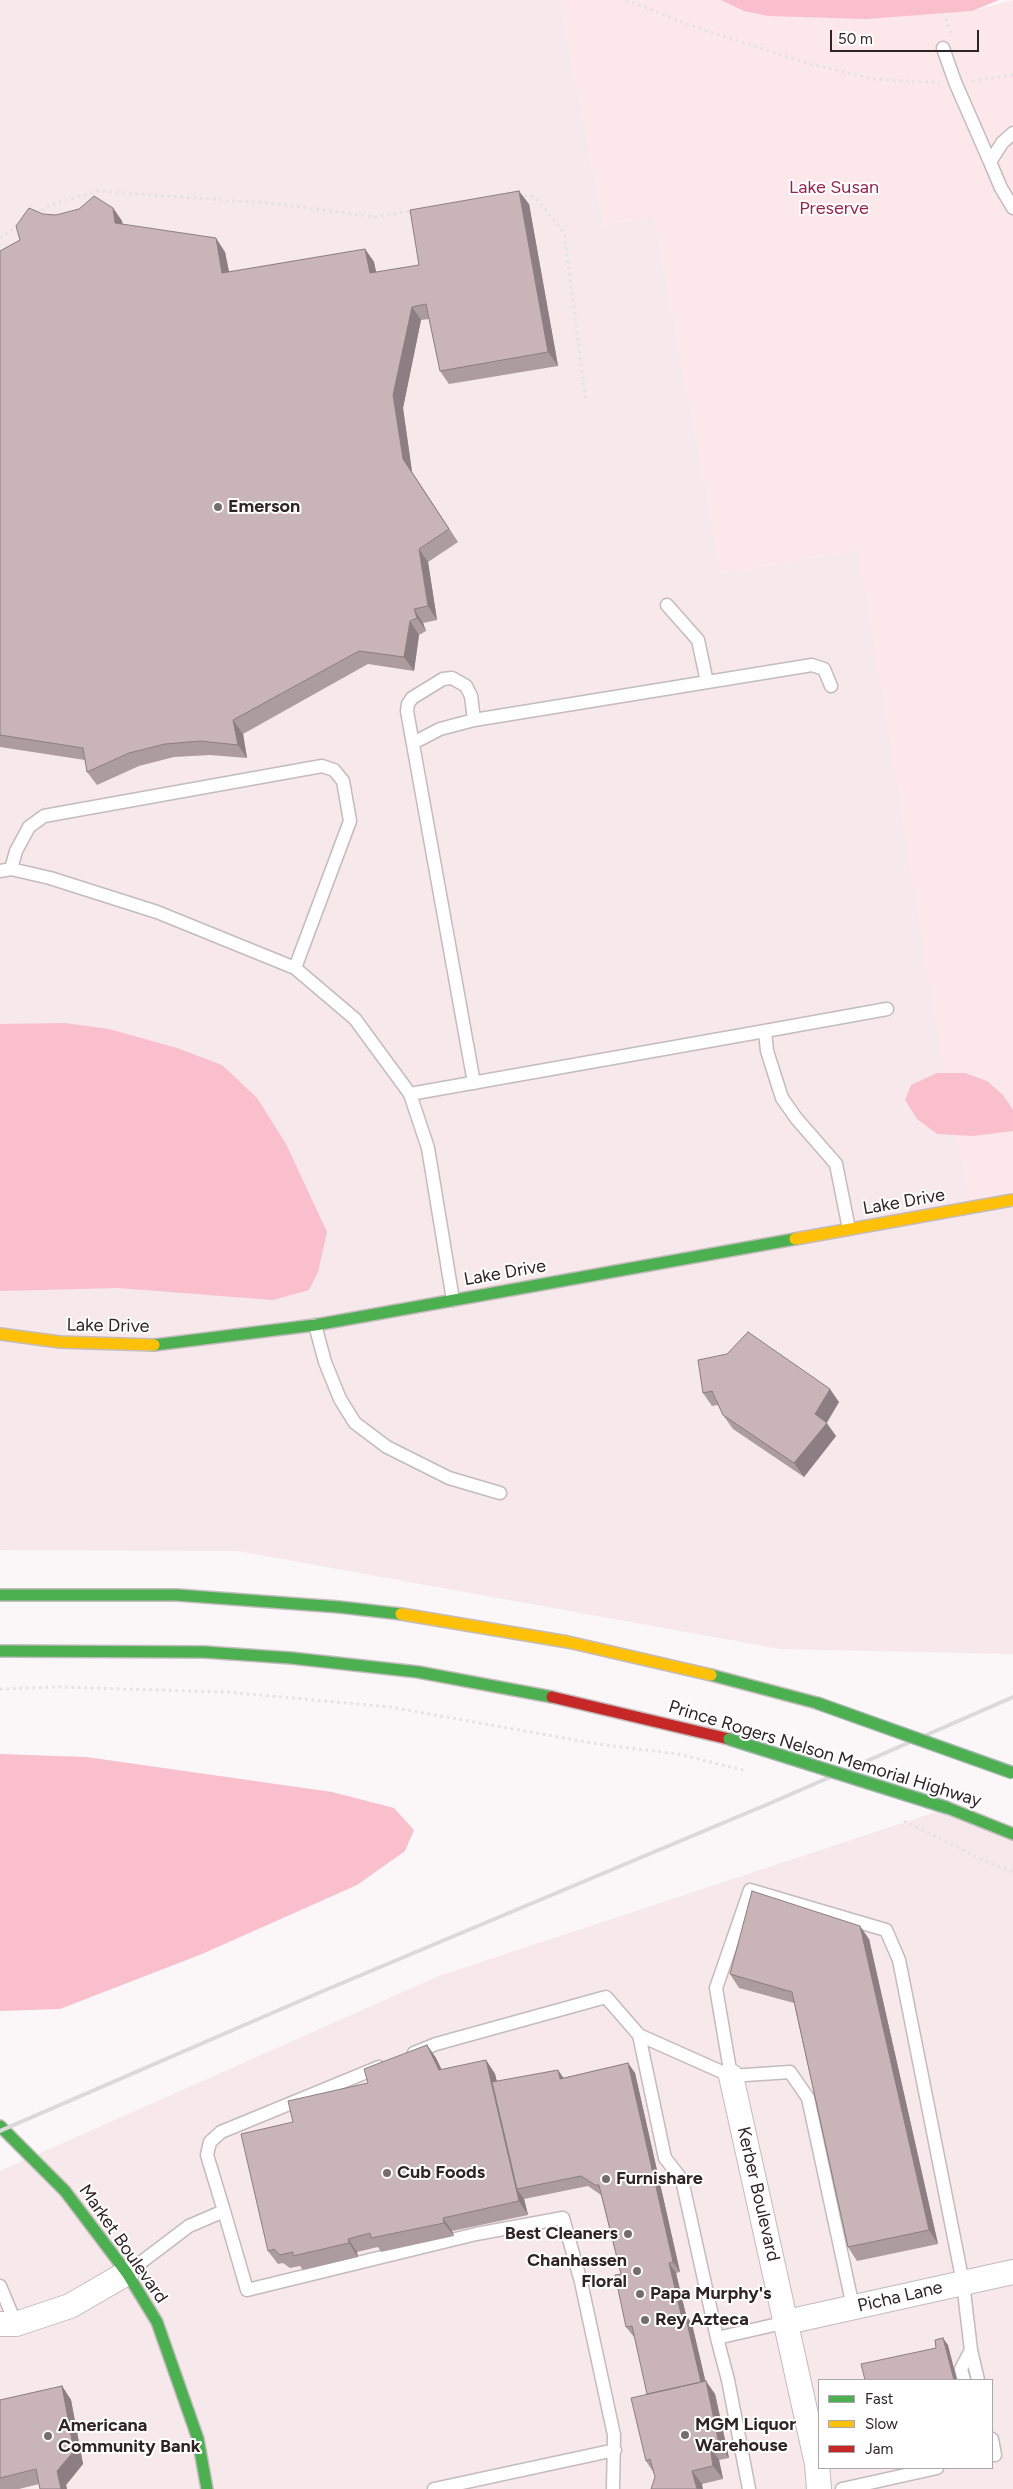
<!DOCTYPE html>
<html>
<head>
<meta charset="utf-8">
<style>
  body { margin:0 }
  #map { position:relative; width:1013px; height:2489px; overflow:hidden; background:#fbf6f7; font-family:Figtree,sans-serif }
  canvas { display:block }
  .legend { position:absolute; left:818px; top:2379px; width:175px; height:90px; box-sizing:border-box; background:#fff; border:1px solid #aca7a8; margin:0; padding:6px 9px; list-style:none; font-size:15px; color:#2f2326 }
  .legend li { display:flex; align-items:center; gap:10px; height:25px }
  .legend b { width:25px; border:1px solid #aca7a8 }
  .scale { position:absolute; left:830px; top:30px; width:149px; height:22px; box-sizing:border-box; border:2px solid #2f2326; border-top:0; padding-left:6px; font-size:15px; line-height:18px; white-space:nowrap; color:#2f2326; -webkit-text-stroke:4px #fff; paint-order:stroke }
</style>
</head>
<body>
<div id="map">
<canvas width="1013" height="2489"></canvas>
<ul class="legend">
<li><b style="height:6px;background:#4caf50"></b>Fast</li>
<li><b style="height:6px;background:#ffc107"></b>Slow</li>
<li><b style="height:6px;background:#c62828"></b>Jam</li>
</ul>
<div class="scale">50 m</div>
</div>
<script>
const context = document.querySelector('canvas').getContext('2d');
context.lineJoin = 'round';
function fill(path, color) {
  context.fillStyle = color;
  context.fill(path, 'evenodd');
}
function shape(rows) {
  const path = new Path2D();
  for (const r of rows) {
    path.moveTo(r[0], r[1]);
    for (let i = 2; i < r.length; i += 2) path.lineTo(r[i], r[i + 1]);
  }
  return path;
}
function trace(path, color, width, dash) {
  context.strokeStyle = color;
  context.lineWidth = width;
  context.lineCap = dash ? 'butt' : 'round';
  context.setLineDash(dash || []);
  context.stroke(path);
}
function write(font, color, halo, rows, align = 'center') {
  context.font = font + ' Figtree,sans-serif';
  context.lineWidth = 4;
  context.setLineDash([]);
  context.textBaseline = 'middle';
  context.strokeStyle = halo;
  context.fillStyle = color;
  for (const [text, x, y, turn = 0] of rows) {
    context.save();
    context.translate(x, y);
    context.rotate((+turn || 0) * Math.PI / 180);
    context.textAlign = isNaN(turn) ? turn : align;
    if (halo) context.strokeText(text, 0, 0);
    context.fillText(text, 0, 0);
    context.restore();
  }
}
fill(shape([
  [0,0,560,0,604,225,654,216,722,573,858,550,1013,1200,1013,1654,780,1649,238,1551,0,1550],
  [948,1808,1013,1834,1013,2489,0,2489,0,2171,439,1976],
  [819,2380,992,2380,992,2468,819,2468]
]), '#f7e8eb');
fill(shape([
  [560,0,728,0,972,11,1013,0,1013,1200,970,1208,936,1025,858,550,722,573,654,216,604,225]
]), '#fce7eb');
fill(shape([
  [721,0,999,0,972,11,866,19,768,16,744,11],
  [65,1023,109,1029,177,1048,222,1065,257,1098,286,1144,327,1232,318,1272,309,1290,273,1300,118,1288,0,1291,0,1024],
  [937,1073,965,1073,987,1081,1003,1095,1013,1110,1013,1131,973,1136,937,1134,917,1119,905,1100,911,1085],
  [0,1754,86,1757,332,1792,394,1808,414,1830,405,1851,357,1885,202,1954,60,2009,0,2011]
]), '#f9bfcd');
const lane = shape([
  [943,48,955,82,990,162],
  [1013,133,1002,143,990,162,1001,188,1013,208],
  [667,605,698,640,707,682],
  [474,720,471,696,466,686,452,678,443,679,412,698,408,704,407,711,474,1083],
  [413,743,440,729,474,720,812,665,824,669,831,686],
  [11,869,16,851,29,827,44,816,322,766,334,770,343,781,350,821,295,968],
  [0,871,11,869,50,878,157,912,295,968,355,1019,410,1094,428,1148,453,1300],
  [765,1031,887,1009],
  [410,1094,765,1031,767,1051,782,1098,796,1118,836,1164,849,1229],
  [315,1325,325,1362,340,1399,355,1423,387,1447,449,1478,500,1493],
  [414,2053,436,2044,606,1997,639,2035],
  [731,2076,716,1988,750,1890,886,1930,899,1960,963,2283,971,2350,978,2380],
  [224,2211,207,2155,210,2142,221,2132,379,2067],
  [127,2273,189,2226,224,2211,247,2290,476,2234,563,2218,581,2282,614,2435,613,2489],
  [0,2286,16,2324],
  [717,2338,682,2180,665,2158,639,2035,731,2076,790,2072,808,2098,853,2307],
  [964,2380,961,2369,971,2350],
  [992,2439,995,2455,992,2455],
  [434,2489,615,2450],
  [749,2489,728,2380,717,2338,787,2322],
  [842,2489,937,2468]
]);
const street = shape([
  [731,2076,817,2464,819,2489],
  [787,2322,1013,2272],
  [0,2324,16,2324,70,2306,127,2273]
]);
const fast = shape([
  [154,1345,315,1325,795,1239],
  [0,1595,177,1595,339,1607,401,1614],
  [0,1651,204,1652,291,1658,418,1672,552,1697],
  [711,1675,817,1703],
  [948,1808,1013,1834],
  [0,2126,65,2191,127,2273,157,2322,198,2439,207,2489]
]);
const slow = shape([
  [795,1239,1013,1200],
  [0,1334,60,1342,154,1345],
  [401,1614,568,1642,711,1675]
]);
const jam = shape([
  [552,1697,729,1739]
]);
trace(lane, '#c3bbbd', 15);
trace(street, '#c3bbbd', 26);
trace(fast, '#c3bbbd', 14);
trace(slow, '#c3bbbd', 14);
trace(jam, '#c3bbbd', 14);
trace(shape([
  [626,0,703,30,810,64,873,79,940,83],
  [951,33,946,20,952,18],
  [972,81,1013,75],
  [518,195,535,197,564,233,586,402],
  [36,214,50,205,98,191,279,204,374,217,413,211],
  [0,238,20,224],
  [0,1689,58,1687,226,1692,390,1707,598,1744,678,1754,743,1770],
  [904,1821,985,1861,1013,1872]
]), '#e4e2e3', 3, [2.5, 4]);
trace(lane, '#fefefe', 12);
trace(street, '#fefefe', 24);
trace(fast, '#4caf50', 11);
trace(slow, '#ffc107', 11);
trace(jam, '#c62828', 11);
trace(shape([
  [0,2131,316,1994,773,1802,1013,1697]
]), '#dcd9da', 4);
const fastBridge = shape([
  [817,1703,1013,1773],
  [729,1739,948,1808]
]);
trace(fastBridge, '#9fb3ac', 14, []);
trace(fastBridge, '#4caf50', 11);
fill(shape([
  [529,204,558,366,449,384,440,371,429,319,421,320,403,408,412,472,458,542,428,562,437,620,423,623,426,631,419,635,414,671,368,664,243,734,247,758,210,755,174,757,139,766,97,785,87,772,85,760,0,747,0,251,20,240,43,214,56,215,113,208,122,221,123,225,225,252,229,272,365,249,374,262,376,272,419,265],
  [727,1354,839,1402,827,1423,836,1436,804,1477,733,1429,723,1415,718,1405,712,1406,703,1393],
  [869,1939,938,2244,857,2261,848,2247,794,2003,739,1988,730,1974],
  [427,2045,436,2058,442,2070,486,2060,495,2074,497,2082,558,2070,563,2078,628,2063,635,2073,680,2272,676,2273,686,2315,692,2324,705,2381,715,2394,729,2458,719,2460,723,2479,702,2484,655,2477,654,2473,646,2461,647,2394,635,2337,634,2337,626,2327,621,2274,601,2195,588,2186,524,2199,528,2215,452,2231,454,2236,381,2252,378,2247,357,2252,358,2257,303,2270,300,2266,290,2268,283,2263,278,2264,268,2251,368,2083],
  [62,2386,71,2400,83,2464,66,2485,67,2489,40,2489,39,2484,19,2489,0,2489,0,2400]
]), '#ac9b9f');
fill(shape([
  [519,191,529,204,558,366,548,352],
  [113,208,122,221,124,237,115,223],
  [216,238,225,252,232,287,222,273],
  [365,249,374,262,379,286,370,273],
  [412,307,421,320,403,408,412,472,458,542,403,459,393,395],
  [419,549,428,562,437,620,428,606],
  [414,609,423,623,426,631,417,618],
  [410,621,419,635,414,671,404,657],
  [233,720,243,734,247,758,238,745],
  [830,1389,839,1402,826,1423,836,1436,804,1477,794,1463,815,1414],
  [860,1926,869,1939,938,2244,929,2230],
  [427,2045,436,2058,448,2084,439,2070],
  [486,2060,495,2074,522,2188,517,2189,524,2199,528,2215,519,2201],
  [628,2063,635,2073,680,2272,673,2262],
  [558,2070,565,2080,560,2079],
  [443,2218,452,2231,454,2236,444,2223],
  [348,2239,357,2252,358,2257,349,2243],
  [669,2263,676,2273,686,2315,692,2324,709,2396,701,2386,681,2314],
  [943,2338,948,2345,957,2380,954,2380],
  [706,2381,715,2394,729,2458,719,2444],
  [62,2386,71,2400,83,2464,66,2485,67,2489,61,2489,57,2471],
  [710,2447,719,2460,723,2479,713,2466],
  [692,2471,702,2484,703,2489,697,2489]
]), '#8c7e82');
const building = shape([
  [519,191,548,352,440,371,426,304,412,307,393,395,403,459,449,529,419,549,428,606,414,609,417,618,410,621,404,657,359,651,233,720,238,745,200,741,165,744,129,753,87,772,83,748,0,735,0,251,20,240,16,226,29,208,43,214,56,215,79,209,94,196,113,208,115,223,216,238,222,273,365,249,370,273,419,265,410,210,519,191],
  [748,1332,830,1389,815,1414,827,1423,794,1463,723,1415,712,1391,703,1393,698,1360,727,1354,748,1332],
  [752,1891,860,1926,929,2230,848,2247,792,1992,730,1974,752,1891],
  [427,2045,439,2070,486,2060,519,2201,443,2218,444,2223,371,2238,370,2233,348,2239,349,2243,293,2256,293,2252,280,2255,274,2249,268,2251,241,2134,293,2122,288,2101,368,2083,364,2069,427,2045],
  [628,2063,673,2262,669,2263,681,2314,685,2314,701,2382,647,2394,632,2326,626,2327,615,2275,621,2274,599,2185,595,2185,581,2176,517,2189,492,2082,558,2070,560,2079,628,2063],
  [943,2338,954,2380,865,2380,861,2364,936,2348,935,2340,943,2338],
  [706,2381,719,2444,710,2447,713,2466,692,2471,697,2489,651,2489,655,2477,650,2459,646,2461,631,2398,706,2381],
  [62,2386,74,2451,57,2471,61,2489,40,2489,36,2469,0,2478,0,2400,62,2386]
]);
fill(building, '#c8b4b9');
trace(building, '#8c7e82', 1);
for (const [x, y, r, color] of [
  [218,507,5,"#766d6f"],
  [387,2173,5,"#766d6f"],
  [606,2179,5,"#766d6f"],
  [628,2234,5,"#766d6f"],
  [637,2271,5,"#766d6f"],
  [640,2294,5,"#766d6f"],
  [645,2320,5,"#766d6f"],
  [685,2435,5,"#766d6f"],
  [48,2436,5,"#766d6f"]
]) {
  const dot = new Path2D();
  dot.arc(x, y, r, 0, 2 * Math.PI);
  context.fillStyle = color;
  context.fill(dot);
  trace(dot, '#fff', 2);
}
write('18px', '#95244d', '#fff', [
  ["Lake Susan",834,188],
  ["Preserve",834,209]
]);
write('bold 18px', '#2f2326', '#fff', [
  ["Emerson",228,507],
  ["Cub Foods",397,2173],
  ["Furnishare",616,2179],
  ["Best Cleaners",618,2234,"right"],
  ["Chanhassen",627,2261,"right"],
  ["Floral",627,2282,"right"],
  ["Papa Murphy's",650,2294],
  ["Rey Azteca",655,2320],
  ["MGM Liquor",695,2425],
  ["Warehouse",695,2446],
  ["Americana",58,2426],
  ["Community Bank",58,2447]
], 'left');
write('18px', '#2f2326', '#fff', [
  ["Lake Drive",904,1202,-10],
  ["Lake Drive",505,1273,-10],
  ["Lake Drive",108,1326,1],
  ["Prince Rogers Nelson Memorial Highway",825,1754,17],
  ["Kerber Boulevard",758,2194,77],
  ["Market Boulevard",123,2244,55],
  ["Picha Lane",900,2297,-13]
]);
</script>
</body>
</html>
